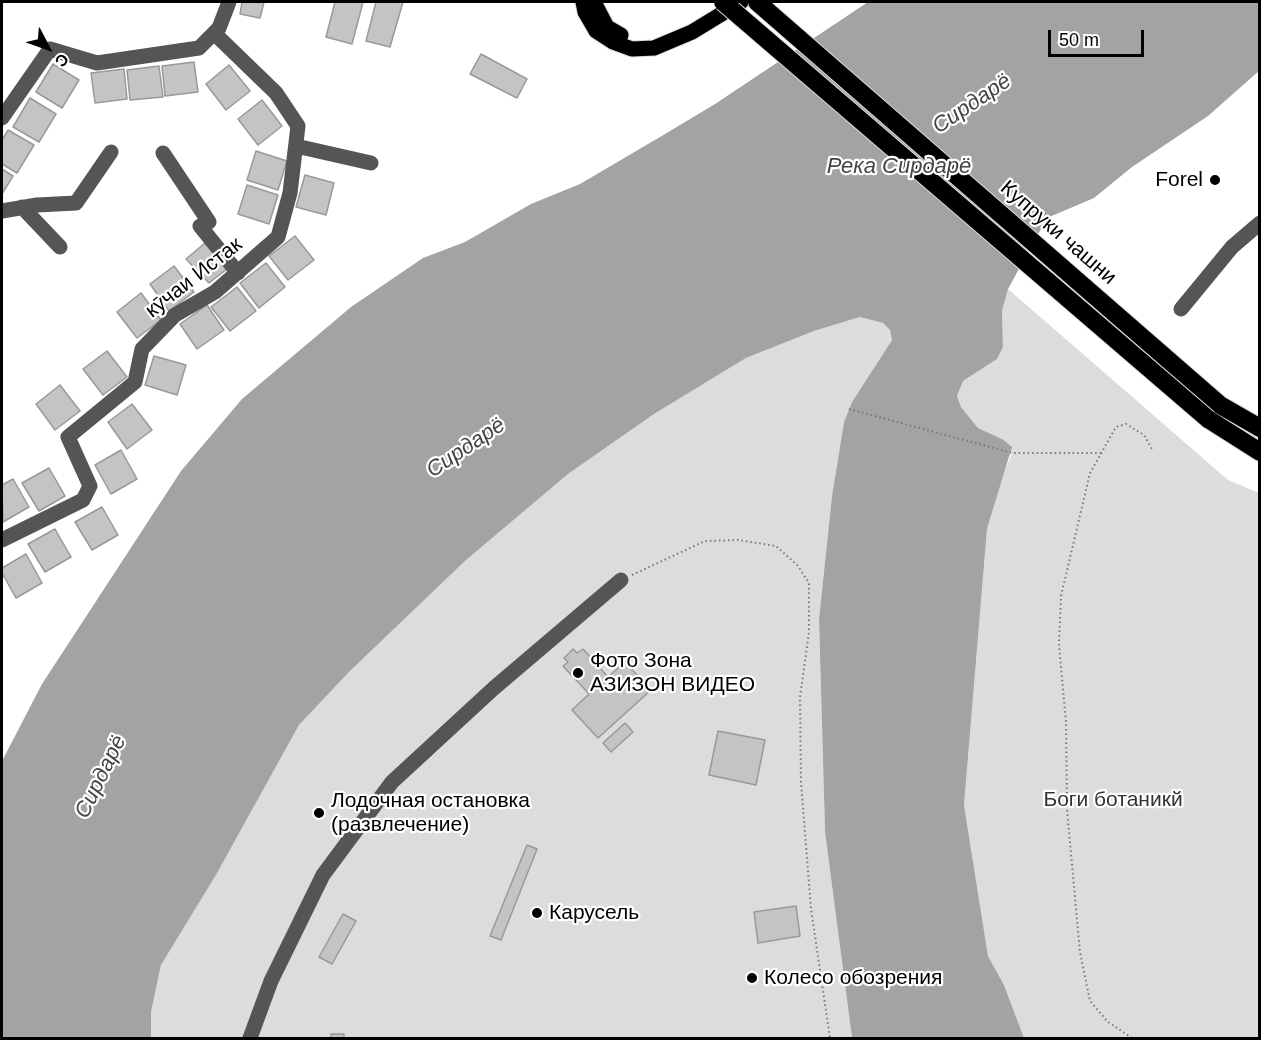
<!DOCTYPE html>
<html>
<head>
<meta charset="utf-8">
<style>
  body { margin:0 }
  #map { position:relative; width:1261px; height:1040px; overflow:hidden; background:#fff; font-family:Helvetica,sans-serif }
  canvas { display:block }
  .frame { position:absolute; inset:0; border:3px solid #000; pointer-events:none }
  .north { position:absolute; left:18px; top:18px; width:60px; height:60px; -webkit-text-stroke:4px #fff; paint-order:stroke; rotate:131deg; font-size:16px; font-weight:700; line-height:24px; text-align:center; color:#000 }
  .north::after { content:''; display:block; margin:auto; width:21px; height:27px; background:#000; clip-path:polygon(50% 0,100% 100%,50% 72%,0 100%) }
  .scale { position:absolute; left:1048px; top:30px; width:96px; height:27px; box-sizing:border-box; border:3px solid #000; border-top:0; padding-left:8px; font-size:18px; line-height:21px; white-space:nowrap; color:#000; -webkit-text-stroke:4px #fff; paint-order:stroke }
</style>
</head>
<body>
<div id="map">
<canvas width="1261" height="1040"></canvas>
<div class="frame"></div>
<div class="north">С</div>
<div class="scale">50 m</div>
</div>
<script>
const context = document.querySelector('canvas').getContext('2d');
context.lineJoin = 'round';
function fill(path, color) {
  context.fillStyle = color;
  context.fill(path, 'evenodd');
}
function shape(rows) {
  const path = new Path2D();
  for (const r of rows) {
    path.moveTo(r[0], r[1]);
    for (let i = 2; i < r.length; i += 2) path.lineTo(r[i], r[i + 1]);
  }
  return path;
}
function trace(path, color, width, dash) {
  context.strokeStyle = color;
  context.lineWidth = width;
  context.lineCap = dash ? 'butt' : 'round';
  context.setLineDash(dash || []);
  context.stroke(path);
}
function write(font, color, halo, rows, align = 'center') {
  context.font = font + ' Helvetica,sans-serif';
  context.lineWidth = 4.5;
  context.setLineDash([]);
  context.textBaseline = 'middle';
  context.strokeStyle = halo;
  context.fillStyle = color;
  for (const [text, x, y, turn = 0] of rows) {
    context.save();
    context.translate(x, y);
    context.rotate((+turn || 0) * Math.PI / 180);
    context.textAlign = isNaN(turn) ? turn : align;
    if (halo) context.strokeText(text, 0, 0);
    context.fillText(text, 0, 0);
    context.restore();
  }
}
fill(shape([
  [1008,289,1228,480,1259,493,1259,1038,1024,1038,1004,985,988,956,964,805,987,529,1004,473,1012,453,1002,439,978,428,961,407,957,396,963,381,997,359,1003,347,1002,311],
  [860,317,883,323,890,330,892,340,852,402,844,422,832,496,819,619,825,832,852,1038,151,1038,151,1012,161,965,216,875,299,725,350,671,465,561,568,474,654,414,746,358,814,331]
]), '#dcdcdc');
fill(shape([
  [868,2,1259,2,1259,71,1208,116,1132,167,1094,198,1047,218,1008,289,1002,311,1003,347,997,359,963,381,957,396,961,407,978,428,1002,439,1012,447,987,529,964,805,988,956,1004,985,1024,1038,852,1038,825,832,819,619,832,496,844,422,852,402,892,340,890,330,883,323,860,317,814,331,746,358,654,414,568,474,465,561,350,671,299,725,216,875,161,965,151,1012,151,1038,2,1038,2,761,42,684,181,471,242,399,351,307,423,258,465,242,531,204,580,184,660,137,715,104]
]), '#a3a3a3');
const building = shape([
  [242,2,264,2,260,18,240,14,242,2],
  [335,2,363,2,352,44,326,37,335,2],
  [376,2,403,2,390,47,366,41,376,2],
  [481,54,527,79,517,98,470,74,481,54],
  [194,62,198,92,165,96,162,66,194,62],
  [53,64,79,80,62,108,36,92,53,64],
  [229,65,250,91,226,110,206,84,229,65],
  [159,66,163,97,130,100,127,70,159,66],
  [124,69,127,99,95,103,91,73,124,69],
  [30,98,56,114,39,142,13,127,30,98],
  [262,100,282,126,258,145,238,119,262,100],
  [8,130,34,145,17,173,2,164,2,140,8,130],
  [256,151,287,161,278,190,247,180,256,151],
  [2,169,13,176,2,194,2,169],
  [305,175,334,183,326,215,296,207,305,175],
  [247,185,278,195,269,224,238,214,247,185],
  [295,236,314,260,288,280,269,256,295,236],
  [205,243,227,269,209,283,186,259,205,243],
  [266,263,285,287,259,308,240,283,266,263],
  [174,266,194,292,169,311,150,284,174,266],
  [237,287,256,311,230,331,211,307,237,287],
  [141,293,161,320,137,338,117,312,141,293],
  [207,305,224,330,197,349,180,324,207,305],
  [107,351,127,377,103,395,83,369,107,351],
  [154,356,186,365,177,395,145,385,154,356],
  [60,385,80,411,55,430,36,404,60,385],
  [132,404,152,430,127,449,108,422,132,404],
  [121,450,137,479,111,494,95,465,121,450],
  [49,468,65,496,39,511,22,483,49,468],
  [13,479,29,507,3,522,2,485,13,479],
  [102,507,118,535,92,550,75,522,102,507],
  [55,529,71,557,45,572,28,544,55,529],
  [26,554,42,583,16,598,2,573,2,568,26,554],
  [573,649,577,653,583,649,608,677,625,662,651,690,598,738,572,710,589,694,563,666,568,662,564,658,573,649],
  [625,723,633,732,611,752,603,743,625,723],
  [718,731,765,740,756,785,709,775,718,731],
  [527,845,537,849,501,940,490,936,527,845],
  [796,906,800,936,758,943,754,912,796,906],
  [343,914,356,921,332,964,319,957,343,914],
  [331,1034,344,1034,344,1038,331,1038,331,1034]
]);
fill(building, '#c4c4c4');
trace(building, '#999', 1.5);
const major = shape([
  [583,2,585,12,596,31,613,42,632,49,654,48,692,32,741,2],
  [594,2,607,27,621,35]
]);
const highway = shape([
  [757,2,1220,405,1260,428],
  [1208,419,1260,452]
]);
trace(major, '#dbdbdb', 17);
trace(highway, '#dbdbdb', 20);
trace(shape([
  [849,409,1012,453,1101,453],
  [632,575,705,541,738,540,776,546,798,566,809,583,809,632,800,697,801,782,811,909,830,1038],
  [1132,1038,1108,1022,1090,1001,1080,952,1067,810,1066,722,1059,645,1061,596,1090,473,1116,427,1126,424,1144,435,1152,449]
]), '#777', 2, [1.5, 3]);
trace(shape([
  [2,118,50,49,97,63,199,48,219,28,229,2],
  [296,146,371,163],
  [163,153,209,222,200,226,238,273],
  [22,207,60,247],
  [2,211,37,205,76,203,111,152],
  [1181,309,1232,247,1260,223],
  [2,540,83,500,90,486,68,437,135,382,142,349,175,315,215,292,278,237,290,193,298,126,276,93,214,33],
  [250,1038,271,981,323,875,392,782,494,688,621,580]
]), '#555', 15);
trace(major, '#000', 15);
trace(highway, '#000', 18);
const highwayBridge = shape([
  [723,2,1208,419]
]);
trace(highwayBridge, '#dbdbdb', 20, []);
trace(highwayBridge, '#000', 18);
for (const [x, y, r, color] of [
  [1215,180,6,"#000"],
  [578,673,6,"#000"],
  [319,813,6,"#000"],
  [537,913,6,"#000"],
  [752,978,6,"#000"]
]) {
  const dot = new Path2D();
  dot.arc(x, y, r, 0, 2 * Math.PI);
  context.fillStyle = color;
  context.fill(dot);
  trace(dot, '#fff', 2);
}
write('21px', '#000', '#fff', [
  ["Forel",1203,180,"right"],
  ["Фото Зона",590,661],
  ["АЗИЗОН ВИДЕО",590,685],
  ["Лодочная остановка",331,801],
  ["(развлечение)",331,825],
  ["Карусель",549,913],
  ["Колесо обозрения",764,978]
], 'left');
write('21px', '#000', '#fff', [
  ["Купруки чашни",1058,233,41],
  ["кӯчаи Истак",194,278,-38]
]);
write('21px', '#333', '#fff', [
  ["Боги ботаникй",1113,800]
]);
write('italic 22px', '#444', '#fff', [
  ["Сирдарё",972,104,-34],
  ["Река Сирдарё",899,167],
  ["Сирдарё",466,448,-34],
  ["Сирдарё",101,777,-64]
]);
</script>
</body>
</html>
